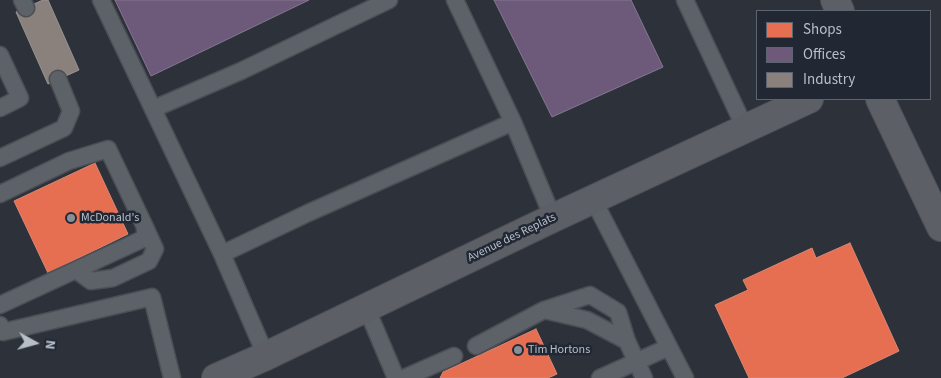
<!DOCTYPE html>
<html>
<head>
<meta charset="utf-8">
<style>
  body { margin:0 }
  #map { position:relative; width:941px; height:378px; overflow:hidden; background:#2d323a; font-family:"Source Sans 3",sans-serif }
  canvas { display:block }
  .legend { position:absolute; left:756px; top:10px; width:175px; height:90px; box-sizing:border-box; background:#212834; border:1px solid #5d6470; margin:0; padding:6px 9px; list-style:none; font-size:15px; color:#b8bfc9 }
  .legend li { display:flex; align-items:center; gap:10px; height:25px }
  .legend b { width:25px; border:1px solid #5d6470 }
  .north { position:absolute; left:10px; top:318px; width:50px; height:50px; -webkit-text-stroke:4px #212834; paint-order:stroke; rotate:97deg; font-size:14px; font-weight:700; line-height:20px; text-align:center; color:#b8bfc9 }
  .north::after { content:''; display:block; margin:auto; width:18px; height:22px; background:#b8bfc9; clip-path:polygon(50% 0,100% 100%,50% 72%,0 100%) }
</style>
</head>
<body>
<div id="map">
<canvas width="941" height="378"></canvas>
<ul class="legend">
<li><b style="height:14px;background:#e76f51"></b>Shops</li>
<li><b style="height:14px;background:#6d597a"></b>Offices</li>
<li><b style="height:14px;background:#8a817c"></b>Industry</li>
</ul>
<div class="north">N</div>
</div>
<script>
const context = document.querySelector('canvas').getContext('2d');
context.lineJoin = 'round';
function fill(path, color) {
  context.fillStyle = color;
  context.fill(path, 'evenodd');
}
function shape(rows) {
  const path = new Path2D();
  for (const r of rows) {
    path.moveTo(r[0], r[1]);
    for (let i = 2; i < r.length; i += 2) path.lineTo(r[i], r[i + 1]);
  }
  return path;
}
function trace(path, color, width, dash) {
  context.strokeStyle = color;
  context.lineWidth = width;
  context.lineCap = dash ? 'butt' : 'round';
  context.setLineDash(dash || []);
  context.stroke(path);
}
function write(font, color, halo, rows, align = 'center') {
  context.font = font + ' "Source Sans 3",sans-serif';
  context.lineWidth = 5;
  context.setLineDash([]);
  context.textBaseline = 'middle';
  context.strokeStyle = halo;
  context.fillStyle = color;
  for (const [text, x, y, turn = 0] of rows) {
    context.save();
    context.translate(x, y);
    context.rotate((+turn || 0) * Math.PI / 180);
    context.textAlign = isNaN(turn) ? turn : align;
    if (halo) context.strokeText(text, 0, 0);
    context.fillText(text, 0, 0);
    context.restore();
  }
}
const shops = shape([
  [95,163,128,234,48,273,14,201,95,163],
  [850,243,899,351,842,378,749,378,715,305,748,290,743,280,812,248,816,258,850,243],
  [536,329,557,374,548,378,440,378,443,372,536,329]
]);
fill(shops, '#e76f51');
trace(shops, '#d98775', 1);
const offices = shape([
  [115,0,309,0,151,76,115,0],
  [494,0,631,0,663,67,552,117,494,0]
]);
fill(offices, '#6d597a');
trace(offices, '#847892', 1);
const industry = shape([
  [43,0,48,0,79,70,48,84,16,12,43,0]
]);
fill(industry, '#8a817c');
trace(industry, '#989493', 1);
const lane = shape([
  [22,0,26,8],
  [101,0,222,254,266,356],
  [685,0,745,128],
  [0,55,20,98,0,108],
  [153,109,241,71,389,0],
  [513,122,553,218],
  [0,158,64,128,71,111,58,79],
  [0,194,69,161,108,149,145,227,145,238,0,305],
  [593,199,685,378],
  [222,254,308,213,513,122,455,0],
  [76,270,91,281,113,278,149,261,155,249,145,227],
  [366,307,396,378],
  [544,310,587,320,627,341],
  [0,325,3,332,152,297,172,378],
  [476,346,544,310,590,295,618,312,627,341,644,378],
  [404,378,454,356],
  [600,378,669,347]
]);
const secondary = shape([
  [835,0,840,11],
  [880,99,941,227],
  [216,378,266,356,553,218,809,99]
]);
trace(lane, '#4b4e54', 19);
trace(secondary, '#4b4e54', 30);
trace(lane, '#5d6168', 16);
trace(secondary, '#5c5f66', 28);
for (const [x, y, r, color] of [
  [71,218,5,"#878e97"],
  [518,350,5,"#878e97"]
]) {
  const dot = new Path2D();
  dot.arc(x, y, r, 0, 2 * Math.PI);
  context.fillStyle = color;
  context.fill(dot);
  trace(dot, '#212834', 2);
}
write('12px', '#b8bfc9', '#212834', [
  ["McDonald's",81,218],
  ["Tim Hortons",528,350]
], 'left');
write('12px', '#b8bfc9', '#212834', [
  ["Avenue des Replats",512,238,-26]
]);
</script>
</body>
</html>
